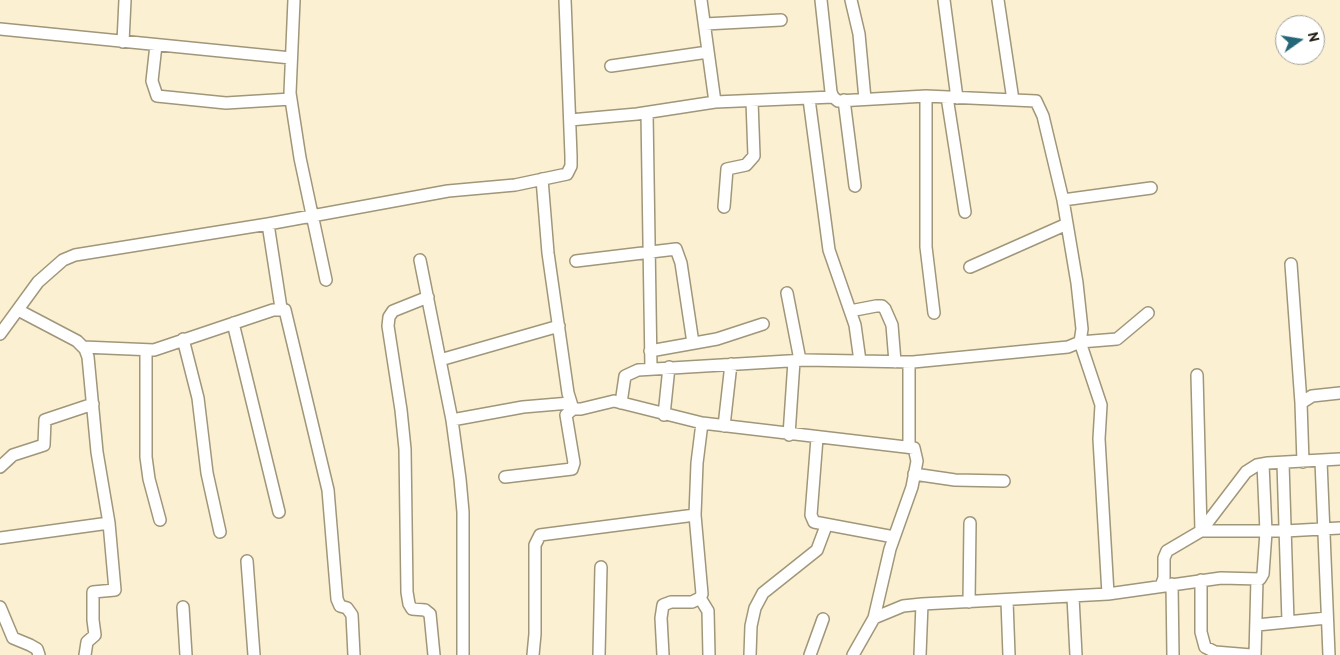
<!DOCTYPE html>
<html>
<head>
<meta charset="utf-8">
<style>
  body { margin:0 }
  #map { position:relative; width:1340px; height:655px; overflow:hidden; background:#fbf0d1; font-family:"PT Sans",sans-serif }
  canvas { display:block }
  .north { position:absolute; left:1275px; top:15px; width:50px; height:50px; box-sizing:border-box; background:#fff; border:1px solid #a2a09c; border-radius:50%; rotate:77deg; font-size:14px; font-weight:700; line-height:20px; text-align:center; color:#161208 }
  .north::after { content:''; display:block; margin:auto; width:18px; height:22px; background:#236779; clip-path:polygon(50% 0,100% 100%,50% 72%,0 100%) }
</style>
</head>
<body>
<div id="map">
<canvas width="1340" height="655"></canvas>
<div class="north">N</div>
</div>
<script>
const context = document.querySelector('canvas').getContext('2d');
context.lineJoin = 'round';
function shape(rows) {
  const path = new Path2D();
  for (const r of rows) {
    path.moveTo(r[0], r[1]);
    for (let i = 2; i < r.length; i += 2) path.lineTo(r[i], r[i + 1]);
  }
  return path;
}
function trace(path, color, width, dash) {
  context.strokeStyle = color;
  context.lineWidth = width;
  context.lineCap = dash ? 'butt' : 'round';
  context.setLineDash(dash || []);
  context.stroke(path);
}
const minor = shape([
  [294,0,290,93,300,158,326,280],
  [701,0,715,102],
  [851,0,859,34,865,99],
  [944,0,957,98],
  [998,0,1013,100],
  [705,24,781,20],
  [0,29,291,58],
  [123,42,125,0],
  [156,45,152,81,157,96,226,103,291,99],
  [611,66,708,52],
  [926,96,926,247,934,313],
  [947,97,965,212],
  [809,99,829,250,855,325,860,361],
  [844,100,855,186],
  [647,113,651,369],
  [570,120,637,114,715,102,833,97],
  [542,179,548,253,568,393,573,409,581,409,614,401,702,423,914,448,917,461,912,487,890,549,874,618,853,655],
  [1063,200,1151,188],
  [724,207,727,169,746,165,754,156,752,101],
  [268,224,281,308],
  [420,260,452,420,460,479,463,512,463,655],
  [576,261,676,249,681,263,693,343],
  [1291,264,1301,403],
  [970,267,1067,224],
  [787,293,800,360],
  [428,297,393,311,389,317,388,326,401,410,405,449,407,592,409,604,412,609,425,610,430,614,434,655],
  [18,310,77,341,85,349,88,357,97,452,109,523,115,590,93,592,93,620,95,635,87,642,85,655],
  [850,311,876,306,882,306,885,309,892,325,895,362],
  [233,323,279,512],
  [0,334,38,282,63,260,75,255,268,224,448,191,515,185,567,174,571,166,571,156,565,0],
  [183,339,198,398,207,473,220,532],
  [83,347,154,350,273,310,285,310,328,490,337,599,340,606,347,608,352,615,354,655],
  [146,350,146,457,149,479,160,520],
  [650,351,717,339,763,324],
  [440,360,559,326],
  [1197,375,1201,531,1285,531,1340,528],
  [621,403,625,376,638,370,805,360,913,362,1068,347,1080,342,1082,329,1077,283,1063,200,1043,116,1036,101,926,96,838,101,833,97,831,92,821,0],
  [664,415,669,367],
  [452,420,523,407,570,403],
  [724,426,731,364],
  [789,435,794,361],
  [817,438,811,515,814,522,894,537],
  [909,446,909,362],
  [1321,461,1329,655],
  [1303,462,1301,403,1312,396,1340,393],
  [1283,463,1288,622],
  [0,467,13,455,44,445,45,420,93,404],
  [914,474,955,480,1004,481],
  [505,477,572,469,574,463,566,415,573,409],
  [0,538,109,523],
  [247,561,254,655],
  [1201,580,1201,632,1205,647,1215,652,1251,655],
  [1172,584,1173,655],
  [1161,586,1164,578,1164,558,1167,551,1201,531,1246,472,1257,465,1268,463,1340,459],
  [1108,594,1099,439,1101,405,1080,342,1117,339,1148,313],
  [1073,597,1076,655],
  [700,598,708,611,709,655],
  [1007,601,1009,655],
  [969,602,970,523],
  [0,607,13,638,30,645,37,649,39,655],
  [183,607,186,655],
  [874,618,903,606,922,604,1108,594,1221,578,1260,579,1263,574,1266,532,1263,464],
  [1257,625,1327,618],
  [533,655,535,634,535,545,540,535,695,515],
  [599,655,601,567],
  [663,655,661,618,663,605,671,602,692,602,700,598,702,594,695,515,697,463,702,423],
  [750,655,751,626,755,608,763,593,817,550,826,526],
  [810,655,823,619],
  [920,655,922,604],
  [1255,655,1257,579]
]);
trace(minor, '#a09679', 14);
trace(minor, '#fff', 11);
</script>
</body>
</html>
